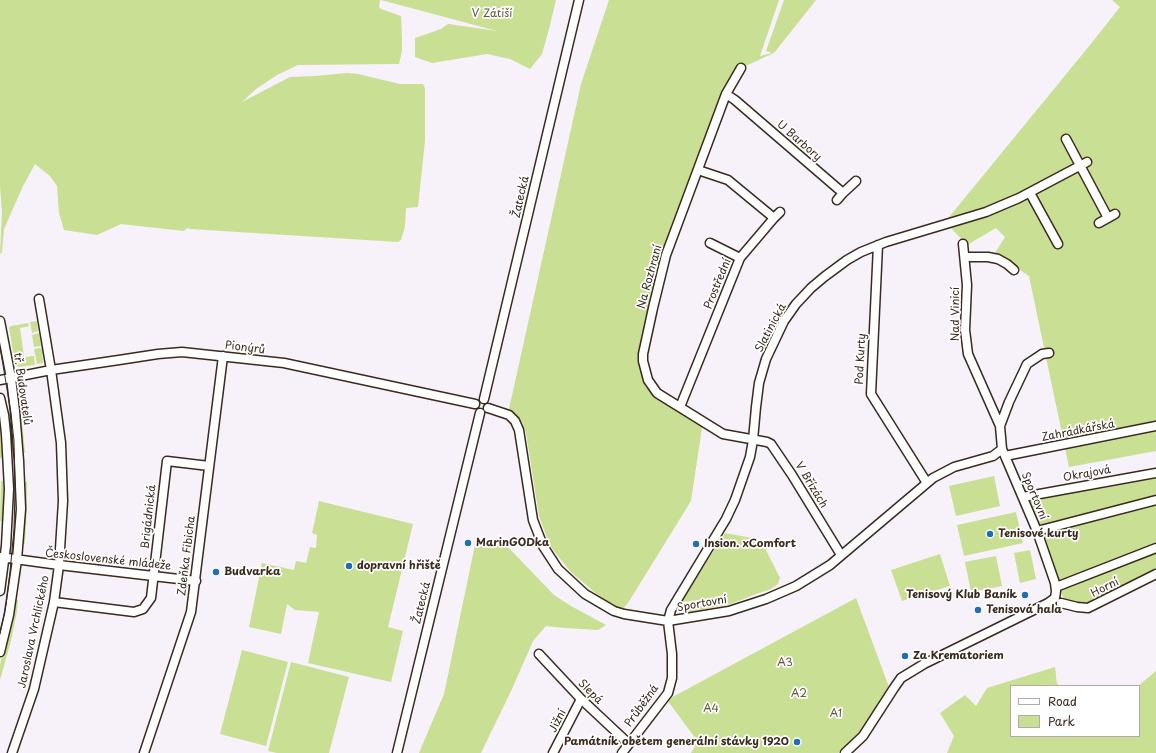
<!DOCTYPE html>
<html>
<head>
<meta charset="utf-8">
<style>
  body { margin:0 }
  #map { position:relative; width:1156px; height:753px; overflow:hidden; background:#f7f1f9; font-family:"Playpen Sans",sans-serif }
  canvas { display:block }
  .legend { position:absolute; left:1010px; top:685px; width:130px; height:52px; box-sizing:border-box; background:#fff; border:1px solid #b1aaa5; margin:0; padding:5px 7px; list-style:none; font-size:12px; color:#3b2a1e }
  .legend li { display:flex; align-items:center; gap:8px; height:20px }
  .legend b { width:20px; border:1px solid #b1aaa5 }
</style>
</head>
<body>
<div id="map">
<canvas width="1156" height="753"></canvas>
<ul class="legend">
<li><b style="height:5px;background:#fff"></b>Road</li>
<li><b style="height:11px;background:#c9df94"></b>Park</li>
</ul>
</div>
<script>
const context = document.querySelector('canvas').getContext('2d');
context.lineJoin = 'round';
function fill(path, color) {
  context.fillStyle = color;
  context.fill(path, 'evenodd');
}
function shape(rows) {
  const path = new Path2D();
  for (const r of rows) {
    path.moveTo(r[0], r[1]);
    for (let i = 2; i < r.length; i += 2) path.lineTo(r[i], r[i + 1]);
  }
  return path;
}
function trace(path, color, width, dash) {
  context.strokeStyle = color;
  context.lineWidth = width;
  context.lineCap = dash ? 'butt' : 'round';
  context.setLineDash(dash || []);
  context.stroke(path);
}
function write(font, color, halo, rows, align = 'center') {
  context.font = font + ' "Playpen Sans",sans-serif';
  context.lineWidth = 3.5;
  context.setLineDash([]);
  context.textBaseline = 'middle';
  context.strokeStyle = halo;
  context.fillStyle = color;
  for (const [text, x, y, turn = 0] of rows) {
    context.save();
    context.translate(x, y);
    context.rotate((+turn || 0) * Math.PI / 180);
    context.textAlign = isNaN(turn) ? turn : align;
    if (halo) context.strokeText(text, 0, 0);
    context.fillText(text, 0, 0);
    context.restore();
  }
}
fill(shape([
  [0,0,380,0,379,7,381,9,401,16,402,37,402,51,399,64,298,65,277,75,256,89,242,102,290,77,315,76,347,73,358,74,400,84,423,84,425,88,425,141,418,207,406,208,405,226,401,240,398,242,190,229,187,228,184,231,121,224,97,235,64,230,59,213,57,186,50,176,35,164,23,186,4,229,2,252,0,254,2,212,0,186],
  [381,0,556,0,549,29,542,54,530,69,510,59,487,54,432,63,415,57,415,38,441,29,448,24,497,31],
  [609,0,779,0,760,56,772,53,766,51,784,0,816,0,774,53,741,68,726,94,666,255,643,354,647,378,660,394,703,421,691,501,628,603,621,611,608,604,570,571,550,546,539,516,526,433,522,422,509,409,581,84],
  [1112,0,1156,0,1156,451,1069,467,1029,276,995,253,1005,237,996,228,967,245,945,222,1090,45,1120,7],
  [37,321,38,331,32,333,30,322],
  [28,323,29,326,20,328,24,357,34,356,35,365,18,367,15,364,9,327,11,326],
  [39,333,41,346,34,347,32,335],
  [40,348,42,349,43,363,37,364,34,349],
  [15,392,19,394,20,399,25,453,21,453],
  [0,412,2,433,4,457,0,458],
  [994,476,1000,506,956,516,949,486],
  [1156,477,1156,569,1088,604,1064,600,1061,591,1061,585,1042,528,1031,502,1033,500],
  [1,481,5,481,4,522,0,521],
  [22,482,27,482,27,505,25,542,25,544,22,545,20,545],
  [319,501,413,524,388,627,403,631,391,682,308,663,319,612,295,610,287,604,281,634,249,627,262,563,294,570,296,561,306,563,310,547,316,548,317,535,312,533],
  [1016,512,1023,543,964,556,957,525],
  [725,533,752,538,762,542,780,578,778,584,771,589,756,594,731,604,685,613,681,611,690,608,719,604,727,601,728,597,681,602],
  [476,540,505,544,554,595,571,606,606,625,598,630,565,628,546,626,533,641,512,689,481,753,419,753,444,694],
  [1030,550,1036,579,1020,583,1014,553],
  [940,554,950,586,902,601,891,570],
  [996,556,1002,586,971,592,965,562],
  [14,598,18,600,17,611,11,641,0,680,0,665],
  [856,598,889,687,868,724,838,753,691,753,695,746,696,739,667,700],
  [242,650,288,662,266,746,220,734],
  [291,662,349,677,329,753,277,753,268,751],
  [1055,667,1057,684,1061,686,1011,686,1011,736,1139,736,1139,686,1138,686,1156,671,1156,753,947,753,954,736,940,713,965,695,976,706,987,688]
]), '#c9df94');
const minor = shape([
  [741,68,726,94,666,255,653,308,643,354,643,361,648,380,657,393,723,434,767,442,771,444,792,475,841,555],
  [726,94,735,100,843,193,856,181],
  [1066,139,1108,218,1099,223],
  [1030,193,1058,244],
  [837,200,843,193],
  [774,218,780,212],
  [1108,218,1115,214],
  [710,243,740,258],
  [963,244,967,285,965,330,968,354,1000,426],
  [878,245,871,394,927,483],
  [965,257,988,257,998,259,1007,264,1014,270],
  [0,321,11,378,15,411,19,461,21,509,17,560,9,615,0,652],
  [0,380,51,370,119,360,158,354,182,352,284,363,475,404],
  [0,398,4,415,6,434,9,489,6,546,0,591],
  [484,399,579,0],
  [680,407,740,258,774,218,728,180,698,170],
  [488,408,509,415,515,421,519,430,533,520,543,546,558,569,585,594,614,611,624,614,668,621,729,611,766,599,796,586,830,565,933,478,954,467,993,456,1002,449],
  [1005,456,1156,426],
  [1023,497,1156,473],
  [1037,531,1156,500],
  [0,557,59,565,196,581],
  [1056,587,1156,548],
  [54,602,134,612,143,609,151,598,167,461,209,466],
  [1061,603,1077,607,1088,608,1156,574],
  [539,654,581,699,628,743],
  [12,753,34,689,54,602,59,565,63,501,61,443,51,370,39,299],
  [144,753,191,612,223,356],
  [397,753,480,413],
  [553,753,581,699],
  [622,753,668,693,672,678,672,654,668,621,671,610,726,519,735,500,750,457,753,440,756,407,759,383,766,359,784,321,796,304,811,288,824,277,847,260,861,252,886,242,986,212,1019,198,1087,162],
  [845,753,863,736,894,688,901,678,924,664,1048,603,1055,598,1056,591,1055,583,1037,531,1002,449,1000,426,1009,402,1027,364,1042,354,1049,353]
]);
trace(minor, '#3b2a1e', 11);
trace(minor, '#fff', 8);
trace(shape([
  [0,347,11,413,14,441,15,489,14,529,10,572,6,605,0,634]
]), '#3b2a1e', 1);
for (const [x, y, r, color] of [
  [990,534,4,"#1f6fb2"],
  [468,543,4,"#1f6fb2"],
  [696,544,4,"#1f6fb2"],
  [349,566,4,"#1f6fb2"],
  [216,572,4,"#1f6fb2"],
  [1025,595,4,"#1f6fb2"],
  [978,610,4,"#1f6fb2"],
  [905,656,4,"#1f6fb2"],
  [797,742,4,"#1f6fb2"]
]) {
  const dot = new Path2D();
  dot.arc(x, y, r, 0, 2 * Math.PI);
  context.fillStyle = color;
  context.fill(dot);
  trace(dot, '#fff', 1.5);
}
write('11px', '#5e573c', '#fff', [
  ["V Zátiší",492,14],
  ["A3",785,663],
  ["A2",799,694],
  ["A4",711,709],
  ["A1",836,714]
]);
write('11px', '#3b2a1e', '#fff', [
  ["U Barbory",799,141,41],
  ["Žatecká",521,197,-77],
  ["Na Rozhraní",650,277,-75],
  ["Prostřední",718,284,-68],
  ["Nad Vinicí",956,314,-90],
  ["Slatinická",771,328,-62],
  ["Pionýrů",245,348,7],
  ["Pod Kurty",861,359,-87],
  ["tř. Budovatelů",22,389,82],
  ["Zahrádkářská",1078,431,-11],
  ["Okrajová",1087,474,-10],
  ["V Břízách",811,485,59],
  ["Sportovní",1034,496,67],
  ["Brigádnická",149,517,-84],
  ["Zdeňka Fibicha",187,556,-83],
  ["Československé mládeže",108,560,6],
  ["Horní",1105,588,-27],
  ["Žatecká",422,603,-76],
  ["Sportovní",702,604,-10],
  ["Jaroslava Vrchlického",34,632,-78],
  ["Slepá",590,692,45],
  ["Průběžná",642,706,-54],
  ["Jižní",558,721,-63]
]);
write('bold 11px', '#3b2a1e', '#fff', [
  ["Tenisové kurty",998,534],
  ["MarinGODka",476,543],
  ["Insion. xComfort",704,544],
  ["dopravní hřiště",357,566],
  ["Budvarka",224,572],
  ["Tenisový Klub Baník",1017,595,"right"],
  ["Tenisová hala",986,610],
  ["Za Krematoriem",913,656],
  ["Památník obětem generální stávky 1920",789,742,"right"]
], 'left');
</script>
</body>
</html>
